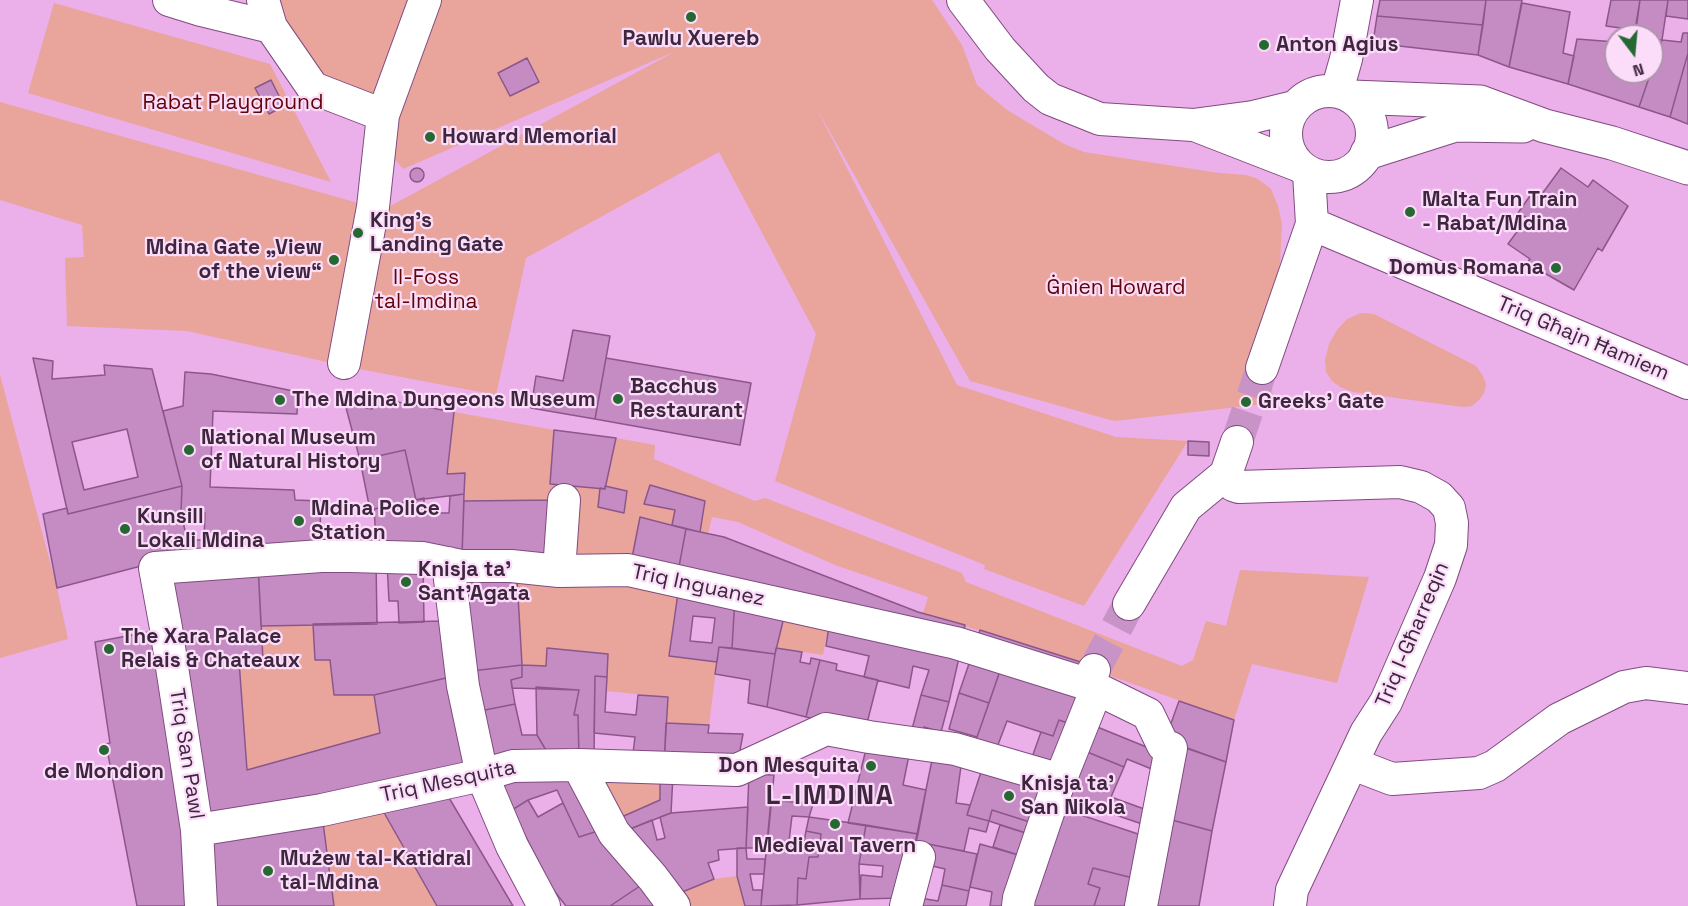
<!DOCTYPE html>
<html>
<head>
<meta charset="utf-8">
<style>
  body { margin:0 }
  #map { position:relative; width:1688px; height:906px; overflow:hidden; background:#ebafe9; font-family:"Space Grotesk",sans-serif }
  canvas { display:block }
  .north { position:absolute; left:1604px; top:24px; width:60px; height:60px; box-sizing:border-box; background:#fbdcf9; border:2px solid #af94ae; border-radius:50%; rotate:164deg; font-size:16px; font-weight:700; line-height:24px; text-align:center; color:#3e273e }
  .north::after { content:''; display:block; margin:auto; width:21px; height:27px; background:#266832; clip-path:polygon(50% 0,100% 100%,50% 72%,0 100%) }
</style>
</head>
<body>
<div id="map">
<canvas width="1688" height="906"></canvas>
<div class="north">N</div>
</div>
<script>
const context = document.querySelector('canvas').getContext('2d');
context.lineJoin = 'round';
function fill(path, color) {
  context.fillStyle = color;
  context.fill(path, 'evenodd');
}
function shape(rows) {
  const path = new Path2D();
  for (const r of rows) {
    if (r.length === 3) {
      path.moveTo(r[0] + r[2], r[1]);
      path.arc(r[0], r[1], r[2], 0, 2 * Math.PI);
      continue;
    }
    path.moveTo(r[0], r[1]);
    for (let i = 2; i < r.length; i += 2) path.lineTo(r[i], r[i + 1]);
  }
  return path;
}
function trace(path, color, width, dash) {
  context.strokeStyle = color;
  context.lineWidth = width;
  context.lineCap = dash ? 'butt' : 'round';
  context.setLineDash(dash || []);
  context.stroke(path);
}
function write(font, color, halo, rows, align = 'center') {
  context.font = font + ' "Space Grotesk",sans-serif';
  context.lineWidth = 4.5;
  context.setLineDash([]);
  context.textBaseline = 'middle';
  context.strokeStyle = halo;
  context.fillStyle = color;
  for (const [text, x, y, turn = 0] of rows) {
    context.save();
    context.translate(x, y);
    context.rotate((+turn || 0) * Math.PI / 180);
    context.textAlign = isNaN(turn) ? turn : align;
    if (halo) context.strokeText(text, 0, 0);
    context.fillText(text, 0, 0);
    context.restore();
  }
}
fill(shape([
  [276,0,932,0,962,45,977,85,1007,110,1064,144,1084,152,1219,173,1246,175,1258,179,1271,189,1278,206,1282,224,1280,263,1255,365,1271,371,1273,403,1114,421,970,381,816,107,957,385,1116,437,1188,441,1084,606,984,569,985,565,775,481,816,334,719,152,526,258,496,395,354,368,187,331,67,326,65,258,84,257,82,225,0,200,0,102,383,210,676,51,403,169,283,25],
  [54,3,270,64,331,182,28,93],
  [1361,313,1374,314,1476,366,1483,376,1486,384,1484,393,1479,400,1472,406,1463,407,1353,392,1340,387,1332,381,1326,372,1325,360,1329,344,1337,330,1347,319],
  [0,375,57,588,68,639,0,658],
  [454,412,554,430,550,484,600,488,598,507,624,513,627,491,605,486,616,438,655,445,654,459,755,501,765,498,962,573,966,582,1182,666,1193,660,1206,621,1226,626,1240,570,1369,577,1337,683,1252,664,1234,720,1094,670,1090,665,923,613,928,597,835,565,738,522,712,517,708,534,700,532,705,501,650,485,645,504,675,510,672,525,640,517,631,563,568,563,556,500,464,501,465,474,447,474],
  [517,578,679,586,669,656,717,662,709,725,666,723,667,697,606,691,608,654,546,666,522,665],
  [786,609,830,619,823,655,776,648],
  [313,624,330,660,334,695,374,695,380,733,247,770,239,661,263,660,261,626],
  [592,772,660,775,660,800,617,819],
  [378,802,437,906,334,906,322,815],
  [737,876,745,906,683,906,675,895,714,879]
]), '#e9a49c');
const building = shape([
  [1380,0,1486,0,1483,25,1377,16,1380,0],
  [1486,0,1522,0,1509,67,1478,55,1486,0],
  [1611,0,1640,0,1636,30,1606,26,1611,0],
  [1640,0,1668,0,1662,40,1652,39,1652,36,1634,36,1640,0],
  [1668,0,1688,0,1688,19,1666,16,1668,0],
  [1522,3,1570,12,1563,53,1574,56,1568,84,1509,67,1522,3],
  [1377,16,1483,25,1478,55,1373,43,1377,16],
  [1683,33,1688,33,1688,53,1670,117,1639,107,1662,40,1681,42,1683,33],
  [1577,39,1616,42,1616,72,1651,72,1639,107,1568,84,1577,39],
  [1652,39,1662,40,1652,69,1652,39],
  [1688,53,1688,124,1670,117,1688,53],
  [527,58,539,82,510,96,498,73,527,58],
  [271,80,284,106,269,114,255,88,271,80],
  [417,175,7],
  [1561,168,1588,187,1593,180,1628,206,1602,251,1598,248,1574,290,1527,263,1530,259,1508,244,1527,218,1518,213,1532,193,1539,198,1561,168],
  [573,330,610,336,595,419,531,408,536,376,563,381,573,330],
  [33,358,53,361,52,379,105,375,104,365,152,369,182,486,68,514,33,358],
  [127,429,138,477,84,490,72,442,127,429],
  [606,358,751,383,740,445,595,419,606,358],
  [185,372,211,374,298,392,297,414,213,411,210,487,294,490,295,500,320,501,321,552,187,554,187,540,204,540,205,513,181,512,182,486,163,411,183,406,185,372],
  [375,398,454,412,447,474,465,473,464,494,416,500,405,450,360,460,345,404,372,409,375,398],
  [554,430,616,438,605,489,550,484,554,430],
  [1188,441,1209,442,1209,456,1188,455,1188,441],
  [405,450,416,500,370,510,360,460,405,450],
  [650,485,705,501,700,532,672,525,675,510,644,504,650,485],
  [182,486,181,512,187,540,187,554,57,588,43,514,67,508,68,514,182,486],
  [605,486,627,491,624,513,598,507,600,488,605,489,605,486],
  [464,494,462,555,377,553,374,509,424,498,424,513,449,513,450,496,464,494],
  [556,500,551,562,462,555,464,501,556,500],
  [640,517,686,529,678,572,631,563,640,517],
  [686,529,724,537,918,612,965,625,962,639,678,572,686,529],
  [376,560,377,624,261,626,258,564,376,560],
  [423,561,424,622,399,623,398,601,389,601,387,563,423,561],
  [258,564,263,660,239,661,247,770,380,733,374,695,446,678,469,772,202,826,166,574,258,564],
  [461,572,517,578,522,665,472,671,461,572],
  [679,586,735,597,732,648,719,647,717,662,669,656,679,586],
  [693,616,715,618,712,643,690,641,693,616],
  [735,597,786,609,775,654,732,648,735,597],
  [830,619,960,653,949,702,921,695,929,670,913,666,909,688,864,677,869,656,826,646,830,619],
  [444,621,446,678,374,695,334,695,330,660,315,660,313,624,444,621],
  [159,630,191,906,137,906,106,744,110,743,95,642,159,630],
  [980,630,1090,665,1085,679,976,644,980,630],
  [719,647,775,654,767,707,748,703,750,680,715,674,719,647],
  [547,648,608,654,607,677,595,676,594,758,579,758,578,715,574,715,579,690,512,688,511,680,522,677,522,665,546,666,547,648],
  [776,648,802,652,800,662,810,664,811,658,820,660,806,717,767,707,776,648],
  [972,655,1002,665,989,703,959,693,972,655],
  [820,660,837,664,836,670,878,680,865,731,806,717,820,660],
  [522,665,522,677,511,680,515,704,480,711,472,671,522,665],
  [1002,665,1084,693,1073,725,1059,720,1053,736,1007,721,996,750,975,743,1002,665],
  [595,676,607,677,605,712,636,715,638,695,668,697,664,765,632,762,635,737,594,733,595,676],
  [536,687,579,690,574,715,578,715,579,758,550,757,537,735,536,687],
  [959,693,989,703,977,737,949,729,959,693],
  [921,695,949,702,941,732,924,727,921,739,910,737,921,695],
  [1179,701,1234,720,1226,762,1165,740,1179,701],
  [515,704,522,735,537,735,550,757,490,764,480,711,515,704],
  [1059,720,1073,725,1055,771,1030,763,1041,732,1053,736,1059,720],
  [666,723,709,725,708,733,743,734,737,766,664,765,666,723],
  [1090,724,1166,755,1159,772,1127,759,1124,767,1080,749,1090,724],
  [867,745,909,755,903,785,926,790,918,834,848,823,867,745],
  [1180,746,1226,762,1212,831,1172,820,1180,746],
  [1080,749,1124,767,1111,797,1147,810,1142,824,1060,796,1080,749],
  [932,760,961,766,956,803,970,805,967,815,989,821,986,832,969,828,964,851,928,844,926,852,914,849,932,760],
  [570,770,601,830,579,837,557,790,528,800,512,810,495,777,570,770],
  [981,772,1048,787,1036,824,992,810,989,821,967,815,981,772],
  [749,774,774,775,767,848,746,848,749,774],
  [660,775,673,775,671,813,625,831,617,819,660,800,660,775],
  [445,791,513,906,437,906,378,802,445,791],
  [528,800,538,817,563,803,579,837,601,830,646,882,610,906,566,906,552,888,512,810,528,800],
  [771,800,813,804,809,817,792,816,789,841,804,842,806,831,821,834,818,857,809,857,806,879,798,878,797,905,761,906,771,800],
  [748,807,746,848,718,850,719,860,708,863,714,879,675,895,625,831,652,820,657,840,665,838,660,817,671,813,748,807],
  [1057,807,1144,836,1133,878,1093,868,1088,884,1100,888,1094,906,1024,906,1057,807],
  [992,810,1036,824,1032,835,989,821,992,810],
  [322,815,334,906,207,906,205,835,322,815],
  [809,817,866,825,859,864,860,899,797,905,798,878,806,879,809,857,818,857,821,834,806,831,809,817],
  [1172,820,1212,831,1199,906,1156,906,1172,820],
  [866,825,918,834,902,898,860,899,861,875,882,877,883,866,859,864,866,825],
  [1000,825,1032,835,1025,857,993,847,1000,825],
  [928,844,977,854,969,891,942,885,945,869,924,864,928,844],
  [980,844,1025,857,1013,906,990,906,992,892,970,887,980,844],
  [737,848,746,848,747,859,765,859,764,874,750,874,753,890,762,890,761,906,745,906,737,876,737,848],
  [1093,868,1133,878,1125,906,1094,906,1100,888,1088,884,1093,868],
  [646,882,664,906,610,906,646,882],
  [942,885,969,891,966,906,912,906,914,897,938,901,942,885]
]);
fill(building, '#c58cc4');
trace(building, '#8c568b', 1.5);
trace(shape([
  [1237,442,1262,368],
  [1094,670,1129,604]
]), '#c894c7', 32, [32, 16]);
const minor = shape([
  [169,0,201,10,271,27],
  [263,0,271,27,313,88,383,115],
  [963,0,1000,49,1036,88,1050,99,1100,119,1193,125,1253,117,1294,107],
  [1329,134,43],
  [1337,91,1346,59,1357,0],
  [1197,126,1300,166],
  [1312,224,1688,383],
  [344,363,373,207,383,115,425,0],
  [1262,368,1312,224,1309,173],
  [1237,442,1226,474,1228,480,1233,485,1239,487,1400,482,1421,487,1439,497,1449,508,1452,523,1451,545,1440,578,1386,702,1366,733,1292,890,1290,906],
  [448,563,463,686,482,775,512,846,544,906],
  [559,571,564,500],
  [1129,604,1186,507,1226,474],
  [1094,670,1087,684,1148,714,1163,745,1171,748,1141,906],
  [1353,764,1392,779,1479,773,1495,766,1559,719,1624,687,1646,683,1688,688],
  [578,765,614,833,653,878,674,906],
  [197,830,322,810,482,775,513,766,578,765,737,770,826,729,869,737,955,749,1061,780],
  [201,906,197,830,166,628,155,568,321,556,351,556,422,558,461,566,511,566,559,571,628,570,956,643,1087,684],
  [906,906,919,857],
  [1018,906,1019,898,1053,798,1097,688]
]);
const major = shape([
  [1352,97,1480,102,1545,126,1612,143,1688,168],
  [1367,153,1455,125,1523,126]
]);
trace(minor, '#804b80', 34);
trace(major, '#804b80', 35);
trace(minor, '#fff', 32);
trace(major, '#fff', 33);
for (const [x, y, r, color] of [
  [691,17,6,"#266832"],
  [1264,45,6,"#266832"],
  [430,137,6,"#266832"],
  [1410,212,6,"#266832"],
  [358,233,6,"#266832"],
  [334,260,6,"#266832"],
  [1556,268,6,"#266832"],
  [618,399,6,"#266832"],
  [280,400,6,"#266832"],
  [1246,402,6,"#266832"],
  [189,450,6,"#266832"],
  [299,521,6,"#266832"],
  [125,529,6,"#266832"],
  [406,582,6,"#266832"],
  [109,649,6,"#266832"],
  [104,750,6,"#266832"],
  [871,766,6,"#266832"],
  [1009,796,6,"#266832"],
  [835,824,6,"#266832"],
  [268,871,6,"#266832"]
]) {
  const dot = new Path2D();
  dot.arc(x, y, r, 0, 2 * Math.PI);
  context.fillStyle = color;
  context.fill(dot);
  trace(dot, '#fbdcf9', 2);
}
write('bold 21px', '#3e273e', '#fbdcf9', [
  ["Pawlu Xuereb",691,39,"center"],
  ["Anton Agius",1276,45],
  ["Howard Memorial",442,137],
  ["Malta Fun Train",1422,200],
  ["- Rabat/Mdina",1422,224],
  ["King's",370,221],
  ["Landing Gate",370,245],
  ["Mdina Gate „View",322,248,"right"],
  ["of the view“",322,272,"right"],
  ["Domus Romana",1544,268,"right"],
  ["Bacchus",630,387],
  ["Restaurant",630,411],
  ["The Mdina Dungeons Museum",292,400],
  ["Greeks' Gate",1258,402],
  ["National Museum",201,438],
  ["of Natural History",201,462],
  ["Mdina Police",311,509],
  ["Station",311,533],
  ["Kunsill",137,517],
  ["Lokali Mdina",137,541],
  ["Knisja ta’",418,570],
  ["Sant'Agata",418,594],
  ["The Xara Palace",121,637],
  ["Relais & Chateaux",121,661],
  ["Don Mesquita",859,766,"right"],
  ["de Mondion",104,772,"center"],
  ["Knisja ta’",1021,784],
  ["San Nikola",1021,808],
  ["Medieval Tavern",835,846,"center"],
  ["Mużew tal-Katidral",280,859],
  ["tal-Mdina",280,883]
], 'left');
write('21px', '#610407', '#fbdcf9', [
  ["Rabat Playground",233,103],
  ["Il-Foss",426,278],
  ["tal-Imdina",426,302],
  ["Ġnien Howard",1116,288]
]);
write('21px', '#3e273e', '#fbdcf9', [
  ["Triq Għajn Ħamiem",1583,339,23],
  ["Triq Inguanez",698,586,12],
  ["Triq l-Għarreqin",1413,635,-67],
  ["Triq San Pawl",186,754,81],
  ["Triq Mesquita",448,782,-12]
]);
context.letterSpacing = '1.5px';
write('bold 27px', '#3e273e', '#fbdcf9', [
  ["L-IMDINA",830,797]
]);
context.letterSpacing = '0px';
</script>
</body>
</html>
